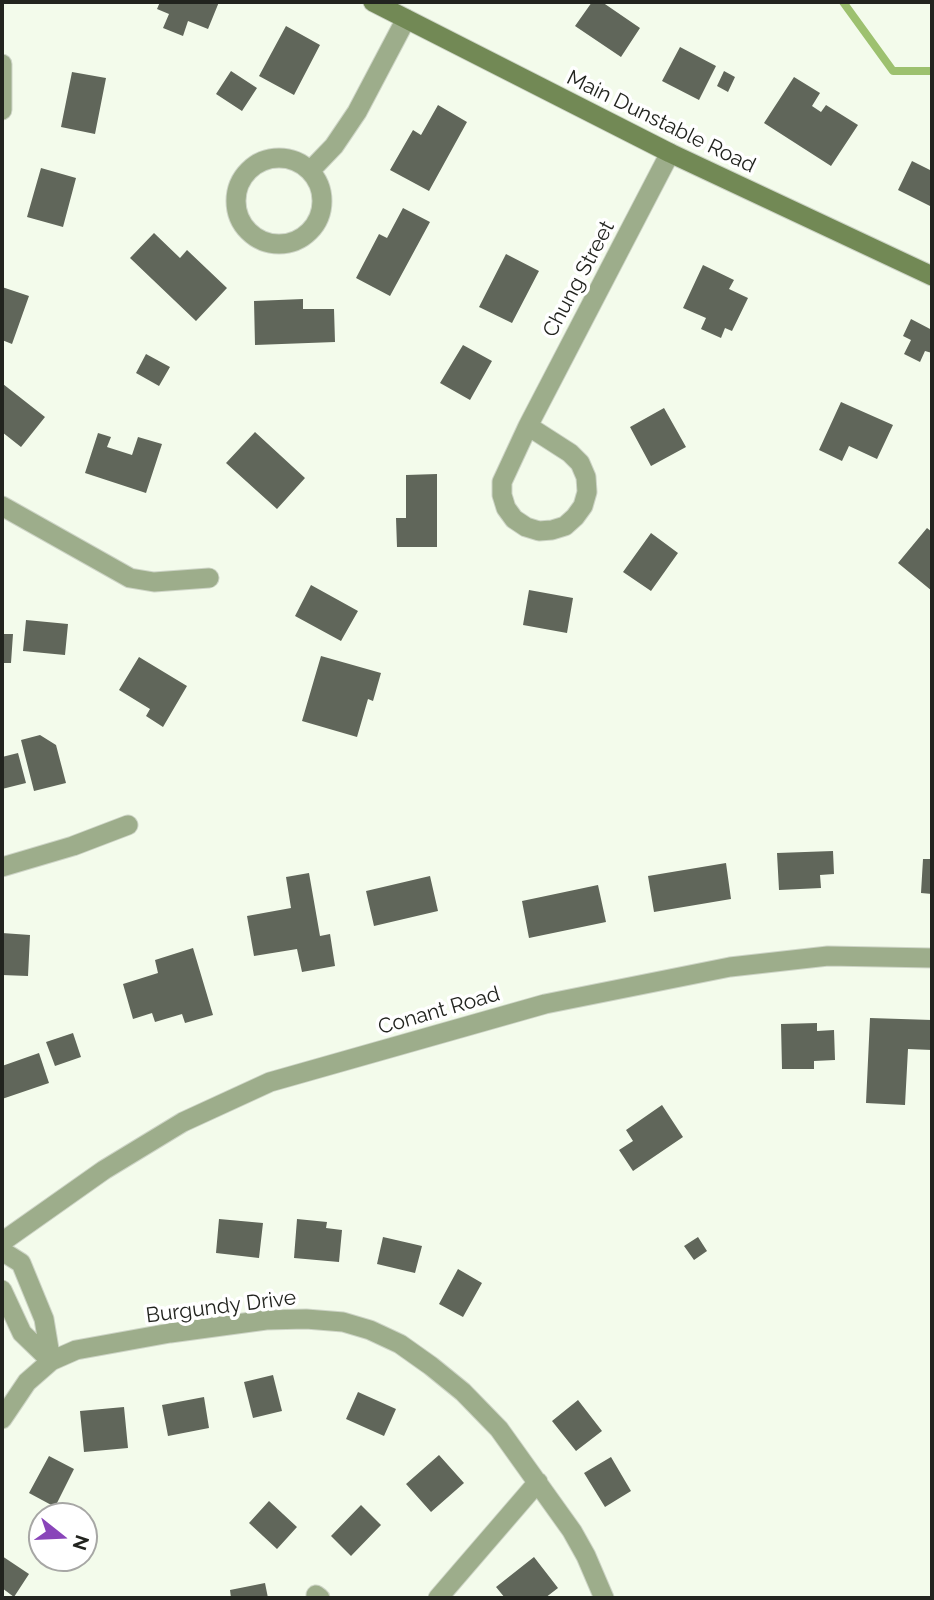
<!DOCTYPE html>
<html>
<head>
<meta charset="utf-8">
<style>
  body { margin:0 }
  #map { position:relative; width:934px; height:1600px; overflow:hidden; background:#f3fbeb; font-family:Raleway,sans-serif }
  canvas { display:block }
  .frame { position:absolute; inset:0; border:4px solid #22241f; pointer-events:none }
  .north { position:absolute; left:28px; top:1502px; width:70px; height:70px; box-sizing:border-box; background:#fff; border:2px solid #a7a7a5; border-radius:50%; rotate:108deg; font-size:19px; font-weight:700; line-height:28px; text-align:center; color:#22241f }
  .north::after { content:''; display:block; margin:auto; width:24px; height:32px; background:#8945b9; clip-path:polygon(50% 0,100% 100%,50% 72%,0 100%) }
</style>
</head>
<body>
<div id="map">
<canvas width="934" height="1600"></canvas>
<div class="frame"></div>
<div class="north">N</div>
</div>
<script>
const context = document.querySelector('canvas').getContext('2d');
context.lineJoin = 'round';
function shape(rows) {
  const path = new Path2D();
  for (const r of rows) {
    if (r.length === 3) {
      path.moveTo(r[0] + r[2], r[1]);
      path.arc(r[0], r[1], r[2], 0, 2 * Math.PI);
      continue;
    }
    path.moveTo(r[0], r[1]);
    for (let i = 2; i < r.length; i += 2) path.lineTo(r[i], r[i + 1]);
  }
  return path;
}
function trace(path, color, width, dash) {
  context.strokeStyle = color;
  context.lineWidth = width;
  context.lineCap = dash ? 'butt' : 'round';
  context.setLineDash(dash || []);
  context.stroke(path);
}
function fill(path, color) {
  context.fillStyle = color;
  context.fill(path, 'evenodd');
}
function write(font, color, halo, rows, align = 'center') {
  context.font = font + ' Raleway,sans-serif';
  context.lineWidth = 7;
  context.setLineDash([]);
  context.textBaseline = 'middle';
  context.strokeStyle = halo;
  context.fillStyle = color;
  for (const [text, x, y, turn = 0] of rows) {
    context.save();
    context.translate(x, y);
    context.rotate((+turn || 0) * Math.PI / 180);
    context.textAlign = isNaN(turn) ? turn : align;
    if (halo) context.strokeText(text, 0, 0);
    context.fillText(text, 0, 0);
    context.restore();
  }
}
trace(shape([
  [843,2,893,71,932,71]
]), '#9dc16f', 8);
fill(shape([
  [160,2,219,2,208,29,188,21,183,36,163,28,169,14,157,9],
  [592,2,602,2,640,28,621,57,575,26],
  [286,26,320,45,294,95,259,76],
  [680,47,716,66,699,100,662,81],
  [231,71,257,88,242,111,216,94],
  [724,71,735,77,728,92,717,86],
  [72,72,106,78,95,134,61,127],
  [794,77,820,93,812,106,821,112,826,105,858,125,831,166,764,123],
  [438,105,467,122,429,191,390,170,413,130,421,135],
  [912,161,932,171,932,207,898,190],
  [41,168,76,178,63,227,27,217],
  [403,208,430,222,390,296,356,278,379,234,387,238],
  [154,233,180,258,187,250,227,288,196,321,130,258],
  [506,254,539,271,512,323,479,307],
  [703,265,734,280,729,289,748,298,732,331,725,328,721,338,701,329,706,318,683,308],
  [2,287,29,296,12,344,2,340],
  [303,299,303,309,334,309,335,342,255,345,254,301],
  [911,319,932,330,932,353,925,351,920,362,904,354,911,340,903,336],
  [463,345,492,361,470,400,440,383],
  [146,354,170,367,159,386,136,373],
  [3,384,45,417,21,447,2,432],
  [841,402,893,425,877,459,849,446,842,461,819,450],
  [664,408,686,447,651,466,630,427],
  [255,432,305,478,277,509,226,463],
  [98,433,111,437,107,447,132,455,138,437,162,444,146,493,85,473],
  [437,474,437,547,397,547,396,518,406,518,406,475],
  [927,528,932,532,932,591,898,563],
  [651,533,678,553,651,591,623,572],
  [311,585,358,611,341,641,295,616],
  [529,590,573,598,567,633,523,625],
  [26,620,68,624,65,655,23,651],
  [2,634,13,634,11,663,2,663],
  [321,656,381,673,373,701,368,699,357,737,302,721],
  [139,657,187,686,163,727,146,716,150,709,119,690],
  [40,735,56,745,66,783,34,791,21,740],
  [18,753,26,783,2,789,2,757],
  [833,851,834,874,820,875,821,888,779,890,777,853],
  [923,859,932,859,932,894,921,893],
  [726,863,731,899,654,912,648,876],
  [309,873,320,936,330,934,335,966,302,972,297,949,254,956,247,916,291,908,286,877],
  [430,876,438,911,374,926,366,891],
  [598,885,606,922,529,938,522,901],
  [2,933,30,935,28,976,2,975],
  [193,948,213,1015,185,1023,182,1014,155,1022,152,1013,133,1019,123,984,158,973,155,960],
  [870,1018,932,1020,932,1050,908,1049,905,1105,866,1103],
  [817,1023,817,1031,834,1030,835,1060,814,1061,814,1069,782,1069,781,1024],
  [73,1033,81,1057,55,1066,46,1042],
  [39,1053,49,1083,2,1099,2,1066],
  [662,1105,683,1137,633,1171,619,1150,633,1141,626,1130],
  [219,1219,263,1223,259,1258,216,1253],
  [297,1219,327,1222,326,1228,342,1230,339,1262,294,1258],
  [383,1237,422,1246,415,1273,377,1264],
  [698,1237,707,1251,694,1260,684,1246],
  [458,1269,482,1283,463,1317,439,1304],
  [273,1375,282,1411,253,1418,244,1382],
  [358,1392,396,1409,384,1436,346,1419],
  [204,1397,209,1428,168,1436,162,1405],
  [578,1400,602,1431,576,1451,552,1421],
  [124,1407,128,1448,84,1452,80,1411],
  [439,1455,464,1483,431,1512,406,1484],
  [49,1456,74,1469,55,1507,29,1493],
  [611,1457,631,1491,605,1507,584,1473],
  [269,1501,297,1527,277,1549,249,1523],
  [361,1505,381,1525,351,1556,331,1536],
  [2,1556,29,1574,14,1597,2,1588],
  [534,1557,558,1588,545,1598,505,1598,496,1587],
  [265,1583,268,1598,231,1598,230,1590]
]), '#60665a');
const minor = shape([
  [2,64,2,110],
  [279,201,43],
  [310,171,334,146,357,112,406,19],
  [528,426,570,453,580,463,586,477,587,492,583,506,575,517,565,526,552,530,539,531,526,527,514,519,506,508,502,495,502,482,528,426,670,153],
  [2,506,130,578,154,582,209,578],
  [2,867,73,846,128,825],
  [2,1251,21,1263,44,1319,51,1361],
  [2,1290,22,1333,51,1361],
  [2,1419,27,1382,51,1361,76,1350,170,1333,266,1320,306,1319,343,1322,370,1330,400,1344,431,1366,463,1392,499,1429,572,1531,586,1556,604,1598],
  [316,1595,320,1598],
  [438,1598,538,1482]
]);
const tertiary = shape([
  [2,1242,104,1170,183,1122,270,1082,545,1004,730,967,828,956,932,958]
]);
const secondary = shape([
  [373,2,670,153,932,276]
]);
trace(minor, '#cdd4c6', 21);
trace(tertiary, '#cdd4c6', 21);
trace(secondary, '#cdd4c6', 21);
trace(minor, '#9dad8b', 19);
trace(tertiary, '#9dad8b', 19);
trace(secondary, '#728955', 19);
write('21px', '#22241f', '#fff', [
  ["Main Dunstable Road",661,122,26],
  ["Chung Street",579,279,-62],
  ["Conant Road",439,1011,-16],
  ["Burgundy Drive",221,1307,-7]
]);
</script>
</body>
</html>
